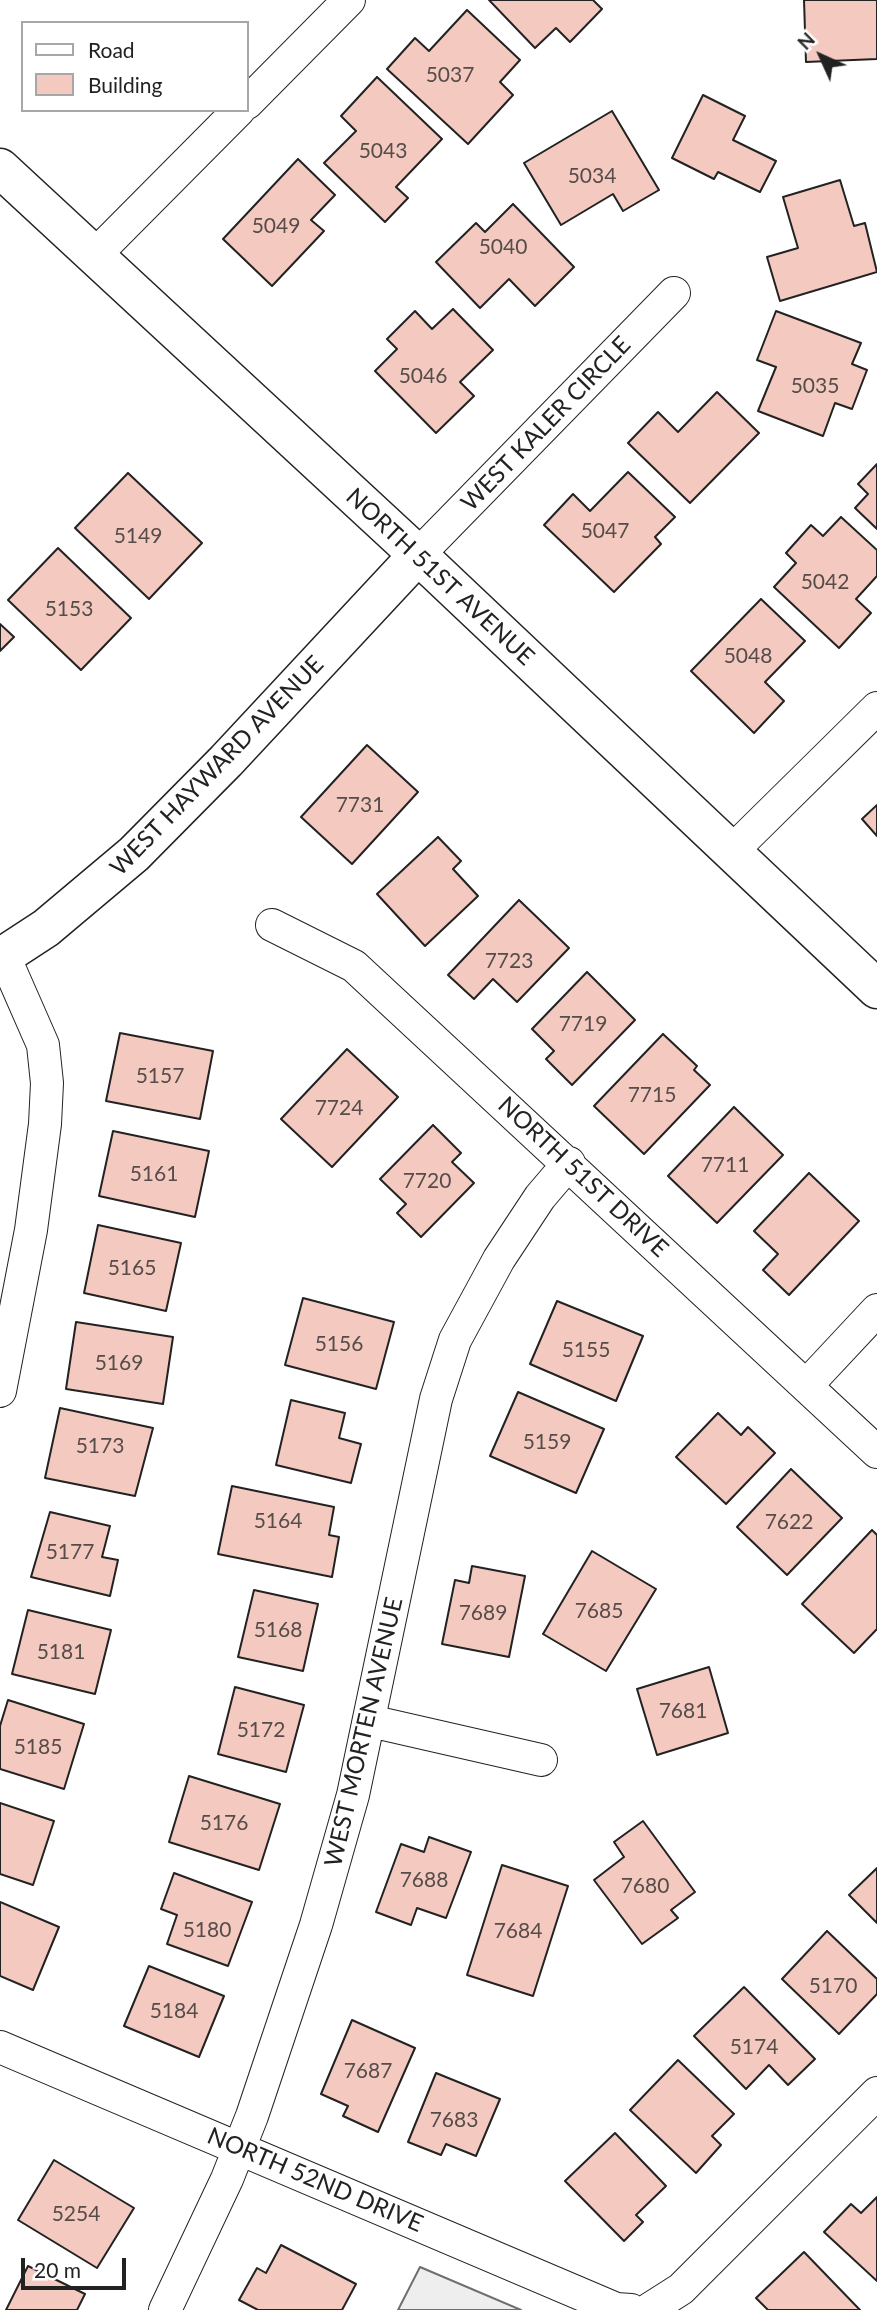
<!DOCTYPE html>
<html>
<head>
<meta charset="utf-8">
<style>
  body { margin:0 }
  #map { position:relative; width:877px; height:2310px; overflow:hidden; background:#fff; font-family:Lato,sans-serif }
  canvas { display:block }
  .legend { position:absolute; left:21px; top:21px; width:228px; height:91px; box-sizing:border-box; background:#fff; border:2px solid #a7a7a7; margin:0; padding:9px 12px; list-style:none; font-size:21px; color:#222 }
  .legend li { display:flex; align-items:center; gap:14px; height:35px }
  .legend b { width:35px; border:2px solid #a7a7a7 }
  .north { position:absolute; left:786px; top:21px; width:70px; height:70px; -webkit-text-stroke:5px #fff; paint-order:stroke; rotate:315deg; font-size:19px; font-weight:700; line-height:28px; text-align:center; color:#222 }
  .north::after { content:''; display:block; margin:auto; width:24px; height:32px; background:#222; clip-path:polygon(50% 0,100% 100%,50% 72%,0 100%) }
  .scale { position:absolute; left:21px; top:2258px; width:105px; height:32px; box-sizing:border-box; border:4px solid #222; border-top:0; padding-left:9px; font-size:21px; line-height:24px; white-space:nowrap; color:#222; -webkit-text-stroke:5px #fff; paint-order:stroke }
</style>
</head>
<body>
<div id="map">
<canvas width="877" height="2310"></canvas>
<ul class="legend">
<li><b style="height:9px;background:#fff"></b>Road</li>
<li><b style="height:19px;background:#f3c9c0"></b>Building</li>
</ul>
<div class="north">N</div>
<div class="scale">20 m</div>
</div>
<script>
const context = document.querySelector('canvas').getContext('2d');
context.lineJoin = 'round';
function fill(path, color) {
  context.fillStyle = color;
  context.fill(path, 'evenodd');
}
function shape(rows) {
  const path = new Path2D();
  for (const r of rows) {
    path.moveTo(r[0], r[1]);
    for (let i = 2; i < r.length; i += 2) path.lineTo(r[i], r[i + 1]);
  }
  return path;
}
function trace(path, color, width, dash) {
  context.strokeStyle = color;
  context.lineWidth = width;
  context.lineCap = dash ? 'butt' : 'round';
  context.setLineDash(dash || []);
  context.stroke(path);
}
function write(font, color, halo, rows, align = 'center') {
  context.font = font + ' Lato,sans-serif';
  context.lineWidth = 5;
  context.setLineDash([]);
  context.textBaseline = 'middle';
  context.strokeStyle = halo;
  context.fillStyle = color;
  for (const [text, x, y, turn = 0] of rows) {
    context.save();
    context.translate(x, y);
    context.rotate((+turn || 0) * Math.PI / 180);
    context.textAlign = isNaN(turn) ? turn : align;
    if (halo) context.strokeText(text, 0, 0);
    context.fillText(text, 0, 0);
    context.restore();
  }
}
const green = shape([
  [420,2267,521,2310,398,2310,420,2267]
]);
fill(green, '#eee');
trace(green, '#6f6f6f', 2);
const building = shape([
  [489,0,593,0,602,9,570,42,556,28,535,48,489,0],
  [804,0,877,0,877,59,806,62,804,0],
  [467,10,520,60,500,82,513,95,468,144,387,69,415,38,429,51,467,10],
  [377,77,442,139,396,187,408,198,385,222,324,163,356,131,341,116,377,77],
  [703,95,745,116,733,140,776,161,760,192,718,172,714,179,672,158,703,95],
  [612,111,659,190,623,211,613,194,561,225,524,163,612,111],
  [298,159,335,195,311,220,324,231,272,286,223,239,298,159],
  [840,180,854,226,865,223,877,272,780,301,767,257,798,248,783,197,840,180],
  [513,204,574,267,535,306,509,279,480,308,436,262,476,223,485,232,513,204],
  [453,309,493,350,460,382,474,396,436,433,375,371,397,349,387,339,415,311,432,329,453,309],
  [776,311,861,343,852,364,867,370,852,409,835,403,823,436,758,411,776,367,757,360,776,311],
  [717,392,759,433,690,503,628,443,658,412,678,432,717,392],
  [877,464,877,529,855,508,868,494,858,484,877,464],
  [628,472,675,517,655,537,661,544,614,592,544,525,573,494,590,511,628,472],
  [128,473,202,543,149,599,75,528,128,473],
  [841,517,877,550,877,576,856,599,871,613,839,648,774,587,796,563,786,553,811,525,823,536,841,517],
  [58,548,131,618,81,670,8,600,58,548],
  [761,599,805,641,765,682,784,701,754,733,691,671,761,599],
  [0,624,14,637,0,651,0,624],
  [367,745,418,792,352,864,301,817,367,745],
  [877,805,877,836,862,819,877,805],
  [438,837,461,861,453,869,478,896,425,946,377,894,438,837],
  [519,900,569,948,517,1002,493,979,474,999,448,975,519,900],
  [587,972,635,1020,572,1085,546,1059,554,1051,532,1029,587,972],
  [120,1033,213,1051,200,1119,106,1101,120,1033],
  [663,1034,697,1066,694,1070,710,1085,644,1154,594,1106,663,1034],
  [347,1049,398,1097,332,1167,281,1119,347,1049],
  [734,1107,783,1155,717,1223,668,1176,734,1107],
  [433,1125,461,1153,452,1162,474,1183,421,1237,397,1213,406,1204,380,1179,433,1125],
  [113,1131,209,1151,195,1217,99,1196,113,1131],
  [809,1173,859,1221,789,1295,763,1270,778,1254,754,1231,809,1173],
  [98,1225,181,1243,166,1311,84,1293,98,1225],
  [303,1298,394,1322,376,1389,285,1365,303,1298],
  [557,1301,643,1336,616,1401,530,1364,557,1301],
  [76,1322,173,1337,163,1404,66,1389,76,1322],
  [518,1392,604,1429,576,1493,490,1456,518,1392],
  [291,1400,345,1413,339,1438,361,1444,351,1483,276,1465,291,1400],
  [60,1408,153,1428,135,1496,45,1478,60,1408],
  [718,1413,741,1435,748,1427,775,1453,726,1504,676,1457,718,1413],
  [791,1469,842,1518,787,1575,737,1527,791,1469],
  [232,1486,334,1507,329,1535,339,1537,332,1577,218,1554,232,1486],
  [50,1512,110,1526,102,1557,118,1560,110,1596,31,1577,50,1512],
  [872,1530,877,1535,877,1629,854,1653,802,1604,872,1530],
  [592,1551,656,1589,606,1671,543,1634,592,1551],
  [472,1566,525,1576,509,1657,442,1644,455,1580,469,1583,472,1566],
  [254,1590,318,1604,303,1671,238,1657,254,1590],
  [28,1610,111,1630,95,1694,12,1674,28,1610],
  [709,1667,728,1733,657,1755,637,1689,709,1667],
  [235,1687,304,1705,286,1772,218,1754,235,1687],
  [8,1700,84,1724,64,1789,0,1769,0,1726,8,1700],
  [189,1776,280,1804,259,1870,169,1842,189,1776],
  [0,1803,54,1821,33,1885,0,1874,0,1803],
  [643,1821,695,1892,671,1910,678,1918,642,1944,594,1880,624,1857,614,1842,643,1821],
  [429,1837,471,1852,446,1918,417,1908,411,1925,376,1912,401,1844,424,1852,429,1837],
  [502,1865,568,1886,533,1996,467,1975,502,1865],
  [877,1868,877,1923,849,1895,877,1868],
  [174,1873,252,1902,228,1966,167,1944,177,1915,161,1909,174,1873],
  [0,1902,59,1927,33,1990,0,1976,0,1902],
  [827,1931,877,1979,877,1994,839,2034,782,1979,827,1931],
  [149,1966,224,1996,199,2057,124,2026,149,1966],
  [744,1987,815,2059,788,2085,769,2065,746,2089,694,2036,744,1987],
  [352,2020,415,2048,378,2132,343,2116,348,2106,321,2094,352,2020],
  [678,2060,734,2114,712,2136,721,2145,696,2173,630,2110,678,2060],
  [436,2073,500,2099,476,2156,446,2144,441,2155,408,2142,436,2073],
  [615,2133,666,2186,636,2215,643,2222,624,2241,565,2181,615,2133],
  [54,2160,134,2208,97,2268,18,2220,54,2160],
  [877,2197,877,2281,824,2232,851,2204,861,2213,877,2197],
  [281,2245,356,2284,342,2310,258,2310,239,2300,257,2268,266,2273,281,2245],
  [804,2252,860,2310,768,2310,756,2298,804,2252],
  [28,2266,85,2294,77,2310,6,2310,28,2266]
]);
fill(building, '#f3c9c0');
trace(building, '#222', 2);
const minor = shape([
  [247,103,349,0],
  [94,256,239,110],
  [418,555,674,293],
  [732,851,877,708],
  [272,925,354,966,877,1452],
  [806,1386,877,1310],
  [0,1391,31,1230,45,1124,47,1083,43,1045,4,956],
  [370,1721,541,1760],
  [0,2047,616,2309,631,2310],
  [165,2310,227,2179,252,2116,316,1925,353,1795,436,1399,455,1340,499,1259,540,1197,569,1163],
  [648,2310,681,2289,877,2093]
]);
const tertiary = shape([
  [0,958,46,928,134,854,226,761,418,555]
]);
const primary = shape([
  [0,168,418,555,877,989]
]);
trace(minor, '#222', 34);
trace(tertiary, '#222', 41);
trace(primary, '#222', 41);
trace(minor, '#fff', 32);
trace(tertiary, '#fff', 38);
trace(primary, '#fff', 38);
write('21px', '#564c4a', null, [
  ["5037",450,75],
  ["5043",383,151],
  ["5034",592,176],
  ["5049",276,226],
  ["5040",503,247],
  ["5046",423,376],
  ["5035",815,386],
  ["5047",605,531],
  ["5149",138,536],
  ["5042",825,582],
  ["5153",69,609],
  ["5048",748,656],
  ["7731",360,805],
  ["7723",509,961],
  ["7719",583,1024],
  ["5157",160,1076],
  ["7715",652,1095],
  ["7724",339,1108],
  ["7711",725,1165],
  ["5161",154,1174],
  ["7720",427,1181],
  ["5165",132,1268],
  ["5156",339,1344],
  ["5155",586,1350],
  ["5169",119,1363],
  ["5159",547,1442],
  ["5173",100,1446],
  ["5164",278,1521],
  ["7622",789,1522],
  ["5177",70,1552],
  ["7685",599,1611],
  ["7689",483,1613],
  ["5168",278,1630],
  ["5181",61,1652],
  ["7681",683,1711],
  ["5172",261,1730],
  ["5185",38,1747],
  ["5176",224,1823],
  ["7688",424,1880],
  ["7680",645,1886],
  ["5180",207,1930],
  ["7684",518,1931],
  ["5170",833,1986],
  ["5184",174,2011],
  ["5174",754,2047],
  ["7687",368,2071],
  ["7683",454,2120],
  ["5254",76,2214]
]);
write('24px', '#222', '#fff', [
  ["WEST KALER CIRCLE",546,424,-46],
  ["NORTH 51ST AVENUE",440,577,43],
  ["WEST HAYWARD AVENUE",217,766,-46],
  ["NORTH 51ST DRIVE",583,1177,43],
  ["WEST MORTEN AVENUE",364,1732,-77],
  ["NORTH 52ND DRIVE",315,2180,23]
]);
</script>
</body>
</html>
